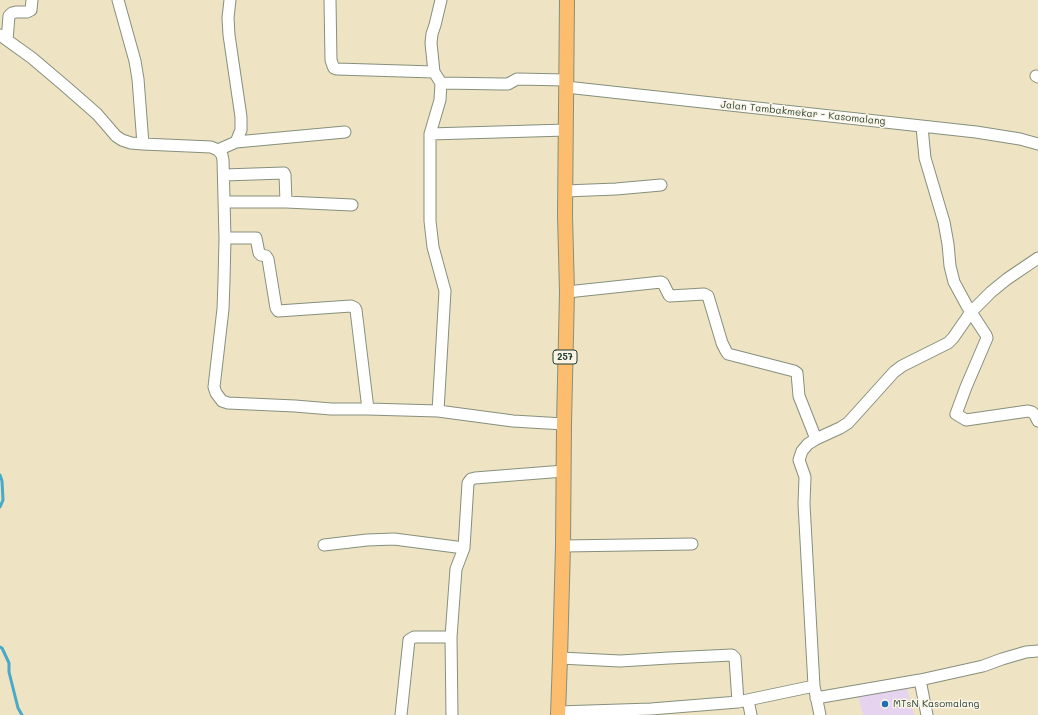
<!DOCTYPE html>
<html>
<head>
<meta charset="utf-8">
<style>
  body { margin:0 }
  canvas { display:block; background:#eee3c3 }
</style>
</head>
<body>
<canvas width="1038" height="715"></canvas>
<script>
const context = document.querySelector('canvas').getContext('2d');
context.lineJoin = 'round';
function fill(path, color) {
  context.fillStyle = color;
  context.fill(path, 'evenodd');
}
function shape(rows) {
  const path = new Path2D();
  for (const r of rows) {
    path.moveTo(r[0], r[1]);
    for (let i = 2; i < r.length; i += 2) path.lineTo(r[i], r[i + 1]);
  }
  return path;
}
function trace(path, color, width, dash) {
  context.strokeStyle = color;
  context.lineWidth = width;
  context.lineCap = dash ? 'butt' : 'round';
  context.setLineDash(dash || []);
  context.stroke(path);
}
function write(font, color, halo, rows, align = 'center') {
  context.font = font + ' Mali,sans-serif';
  context.lineWidth = 3;
  context.setLineDash([]);
  context.textBaseline = 'middle';
  context.strokeStyle = halo;
  context.fillStyle = color;
  for (const [text, x, y, turn = 0] of rows) {
    context.save();
    context.translate(x, y);
    context.rotate((+turn || 0) * Math.PI / 180);
    context.textAlign = isNaN(turn) ? turn : align;
    if (halo) context.strokeText(text, 0, 0);
    context.fillText(text, 0, 0);
    context.restore();
  }
}
fill(shape([
  [906,685,914,715,863,715,857,693]
]), '#e5d3f0');
trace(shape([
  [0,475,2,481,3,500,0,507],
  [0,647,2,648,9,663,9,672,18,708,22,715]
]), '#49a9c8', 3);
const minor = shape([
  [118,0,135,61,138,79,143,144],
  [330,0,331,60,333,66,334,68,337,69,434,72],
  [0,35,32,58,65,86,97,114,116,136,122,140,131,143,143,144,211,147,218,150,222,155,223,160,225,238,224,281,223,309,214,387,216,393,222,401,228,403,295,406,331,409,368,409,438,411,513,421,564,424],
  [7,40,9,16,12,13,16,12,27,12,31,10,32,0],
  [1036,76,1038,77],
  [441,83,502,84,508,84,517,79,566,80],
  [566,87,976,132,1020,139,1038,144],
  [922,127,925,158,944,222,948,244,950,266,954,282,967,306,986,335,987,338,966,387,956,414,966,420,1028,411,1032,412,1035,415,1038,421],
  [430,134,566,130],
  [236,142,345,132],
  [218,150,236,142,241,130,241,117,229,35,228,18,230,0],
  [224,175,284,173,285,175,286,202],
  [565,191,616,189,661,185],
  [224,202,286,202,352,205],
  [225,238,256,238,259,253,261,255,266,256,268,259,276,308,278,311,351,306,355,308,356,310,368,409],
  [567,292,661,282,663,283,669,295,670,296,704,294,708,296,722,343,726,351,728,354,794,371,797,373,799,396,816,439],
  [438,411,445,291,433,247,430,221,430,134,440,100,441,83,434,72,431,43,432,34,435,25,441,0],
  [324,545,367,540,394,539,464,548],
  [563,546,692,544],
  [560,658,620,661,669,658,732,655,735,658,738,702],
  [920,680,927,715],
  [816,698,920,680,983,666,1002,659,1026,652,1038,651],
  [748,700,751,715],
  [558,712,651,709,738,702,814,686],
  [401,715,409,640,414,637,451,637],
  [452,715,451,637,456,569,464,548,468,483,471,479,475,478,564,471],
  [820,715,814,686,804,504,805,477,799,460,802,451,808,444,816,439,840,428,848,423,894,372,902,366,948,343,953,338,971,312,991,292,1007,279,1038,258]
]);
const major = shape([
  [558,715,560,658,563,546,564,424,567,292,565,215,567,0]
]);
trace(minor, '#86907c', 13);
trace(major, '#86907c', 16);
trace(minor, '#fff', 11);
trace(major, '#fcbd6e', 14);
for (const [x, y, r, color] of [
  [885,704,4,"#1f6fb2"]
]) {
  const dot = new Path2D();
  dot.arc(x, y, r, 0, 2 * Math.PI);
  context.fillStyle = color;
  context.fill(dot);
  trace(dot, '#fcf5e5', 1.5);
}
for (const [x, y, w] of [
  [565,357,24]
]) {
  const box = new Path2D();
  box.roundRect(x - w / 2, y - 7, w, 14, 3);
  context.fillStyle = '#fcf5e5';
  context.fill(box);
  trace(box, '#1f3d34', 1);
}
write('bold 9px', '#1f3d34', null, [
  ["257",565,357]
]);
write('10px', '#1f3d34', '#fcf5e5', [
  ["Jalan Tambakmekar - Kasomalang",803,113,6]
]);
write('10px', '#1f3d34', '#fcf5e5', [
  ["MTsN Kasomalang",893,704]
], 'left');
</script>
</body>
</html>
